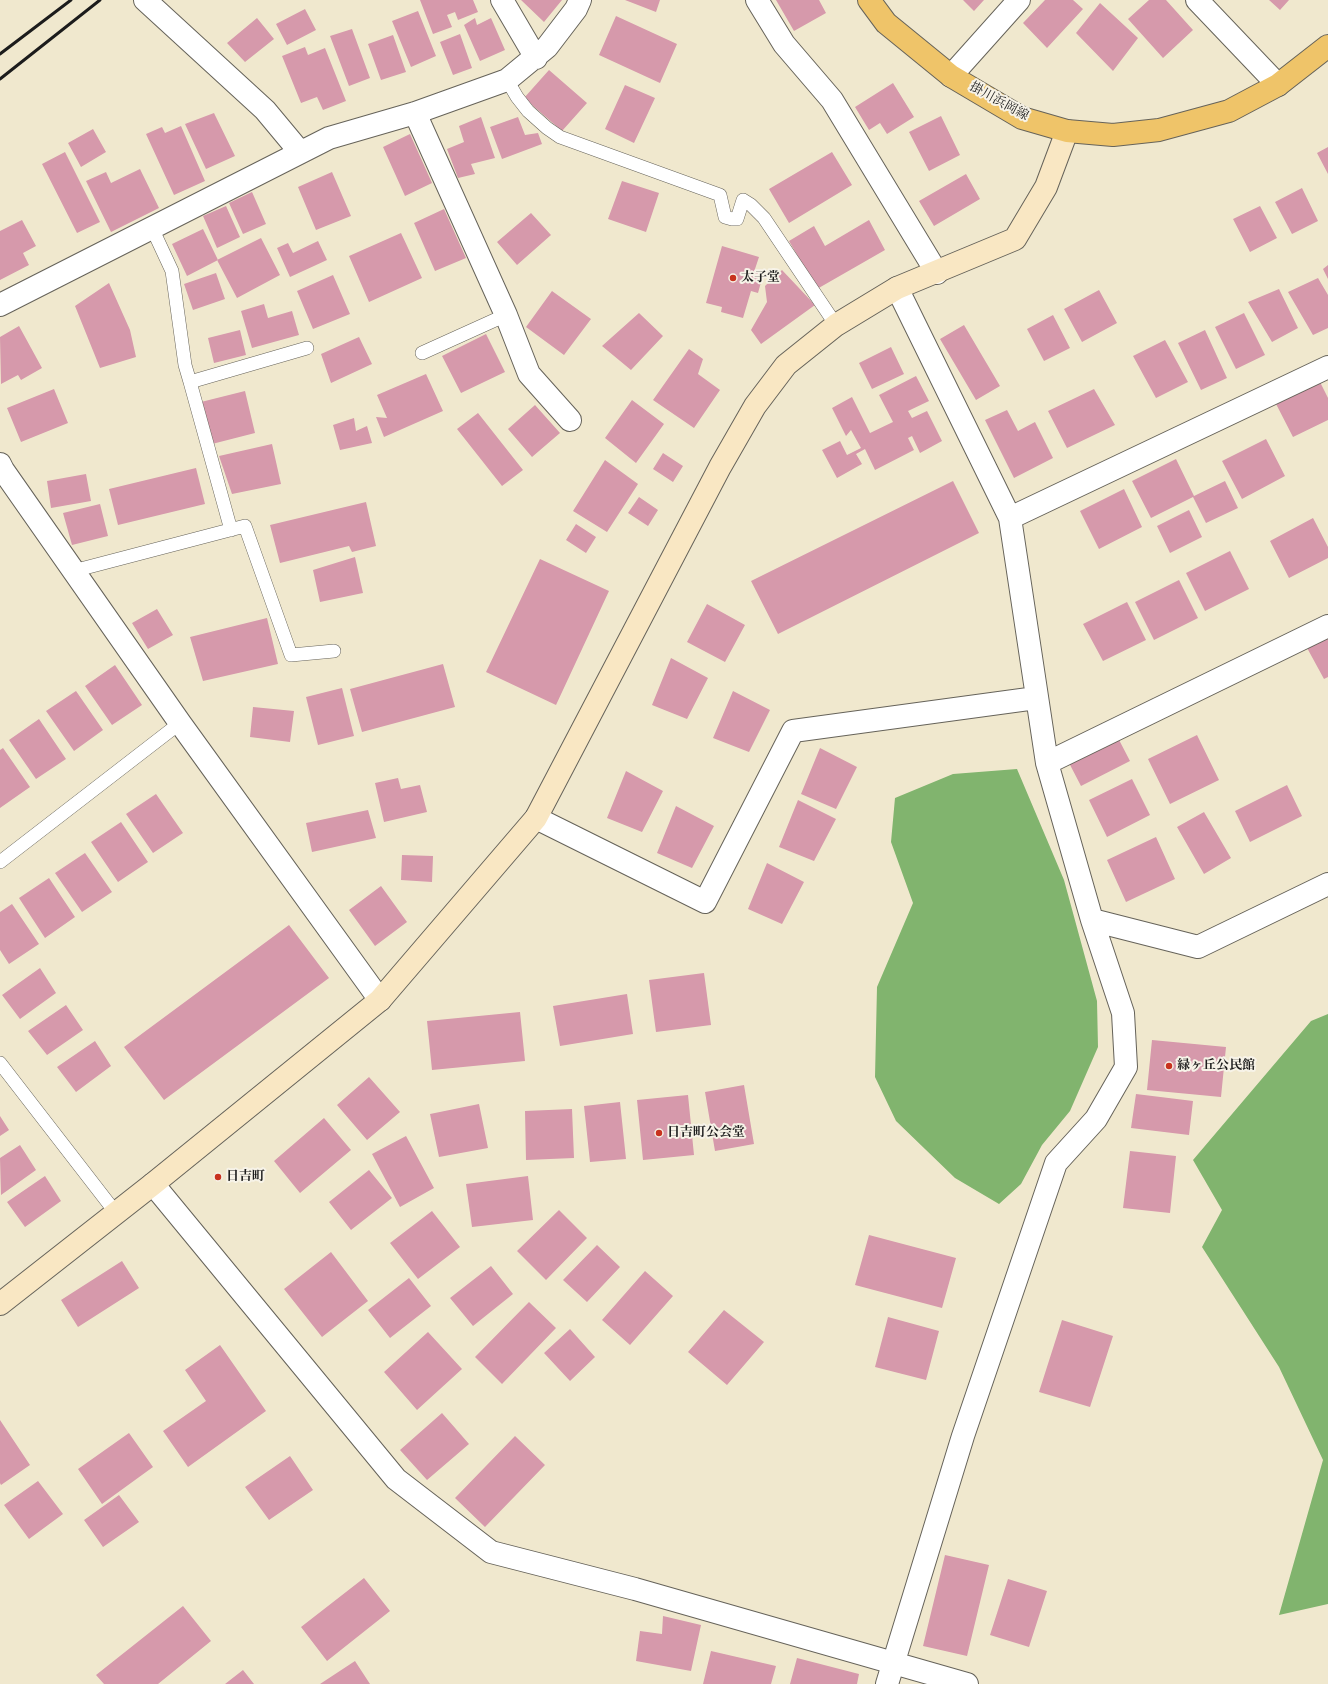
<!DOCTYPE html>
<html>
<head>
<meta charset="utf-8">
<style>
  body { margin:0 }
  canvas { display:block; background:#f0e8ce }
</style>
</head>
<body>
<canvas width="1328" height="1684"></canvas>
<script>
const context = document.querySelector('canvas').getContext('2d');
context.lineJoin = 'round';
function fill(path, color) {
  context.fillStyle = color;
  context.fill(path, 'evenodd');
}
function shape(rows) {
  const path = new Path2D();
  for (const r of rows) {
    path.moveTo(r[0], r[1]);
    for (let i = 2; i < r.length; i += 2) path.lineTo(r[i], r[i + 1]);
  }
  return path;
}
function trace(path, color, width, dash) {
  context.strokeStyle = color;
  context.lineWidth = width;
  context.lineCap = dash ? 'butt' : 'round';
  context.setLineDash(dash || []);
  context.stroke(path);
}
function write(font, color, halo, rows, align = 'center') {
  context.font = font + ' Cardo,"Noto Serif JP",serif';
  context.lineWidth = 4;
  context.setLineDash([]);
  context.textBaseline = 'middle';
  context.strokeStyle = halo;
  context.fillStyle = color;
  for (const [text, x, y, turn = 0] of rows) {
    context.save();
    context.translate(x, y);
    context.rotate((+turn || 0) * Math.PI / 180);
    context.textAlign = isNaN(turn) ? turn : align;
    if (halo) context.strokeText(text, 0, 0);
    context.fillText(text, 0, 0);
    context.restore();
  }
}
fill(shape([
  [1017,769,1064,880,1097,1001,1098,1047,1070,1111,1042,1145,1021,1184,999,1204,955,1178,896,1121,875,1077,877,987,913,903,891,842,895,798,953,774],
  [1328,1014,1328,1604,1279,1615,1323,1460,1279,1367,1202,1247,1222,1210,1193,1160,1311,1021]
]), '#81b46e');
fill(shape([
  [420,0,473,0,478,12,458,20,455,12,447,15,452,27,433,34],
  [521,0,562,0,544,22],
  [625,0,660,0,656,12],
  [776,0,819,0,826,13,794,31],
  [963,0,984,0,974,11],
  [1045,0,1073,0,1083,9,1047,48,1023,23],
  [1149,0,1166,0,1193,30,1163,58,1128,19],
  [1269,0,1289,0,1280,10],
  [1100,3,1138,38,1113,71,1076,33],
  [305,9,316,30,287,45,276,24],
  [418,11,436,56,411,67,392,21],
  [616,16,677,44,660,83,599,55],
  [257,18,274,39,245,62,227,43],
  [475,18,477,25,491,18,505,50,480,61,464,25],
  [352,29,370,78,349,86,330,36],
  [460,34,472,68,453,75,440,42],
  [393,35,406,72,381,80,368,44],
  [305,47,308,55,325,48,346,101,323,110,317,97,301,103,282,56],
  [549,70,587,103,562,131,524,98],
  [893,83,914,117,887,134,880,123,869,130,855,107],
  [625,85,655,98,634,143,605,129],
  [214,113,235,156,206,169,185,124],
  [941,116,960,155,929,171,909,132],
  [481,117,495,158,471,164,475,174,458,178,447,149,464,142,459,126],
  [518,117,525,135,538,133,542,144,502,159,490,127],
  [181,126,205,181,174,195,146,134,162,127,165,133],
  [93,129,106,152,81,167,68,143],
  [410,134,432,183,405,196,383,147],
  [1328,147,1328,174,1317,153],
  [65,152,100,222,77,233,42,164],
  [832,152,852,185,789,223,769,189],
  [140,169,159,208,111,232,86,181,106,172,111,183],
  [332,172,351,216,316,230,298,187],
  [966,174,980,199,934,226,919,201],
  [622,181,659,193,646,232,608,219],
  [1302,188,1318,221,1292,234,1275,202],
  [252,192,266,224,243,234,229,203],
  [226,206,240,237,217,248,203,216],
  [1260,206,1277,238,1250,252,1233,219],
  [444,209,466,258,435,271,414,223],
  [531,213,551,235,517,265,497,242],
  [22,220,36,246,23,253,29,265,0,280,0,231],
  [869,220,885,250,817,289,789,241,814,226,825,246],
  [203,229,218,260,187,276,172,244],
  [401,233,422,278,369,302,349,256],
  [261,238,280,275,237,298,217,260],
  [318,241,327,260,290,277,277,248,288,243,293,253],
  [722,246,759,257,754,272,763,275,758,293,751,291,743,318,721,312,722,307,706,303],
  [1328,265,1328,279,1323,269],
  [782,270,815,305,761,344,751,330,767,302,765,286],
  [216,273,225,299,193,310,184,284],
  [333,275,350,314,313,329,297,291],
  [1318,278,1328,295,1328,328,1313,335,1288,292],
  [109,283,130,330,136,357,100,368,75,306],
  [1279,289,1298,328,1272,342,1248,302],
  [1099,290,1117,323,1082,342,1064,309],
  [552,291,591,319,564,355,526,327],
  [264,304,268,318,292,311,299,335,252,348,241,311],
  [639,313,663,336,631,370,602,346],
  [1244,313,1265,355,1236,369,1215,327],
  [1053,315,1070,348,1044,361,1027,329],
  [964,325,1000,386,976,400,940,339],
  [19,326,42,368,21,380,18,375,1,384,0,337],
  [240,330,246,355,214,363,208,338],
  [1205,330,1227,378,1201,390,1178,343],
  [486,334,505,372,461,393,442,356],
  [359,337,372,364,331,383,321,354],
  [1165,340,1188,382,1156,398,1133,356],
  [891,347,904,374,872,389,859,363],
  [689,349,703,359,698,374,720,390,694,428,653,400],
  [426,374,443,411,384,437,376,417,387,418,377,395],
  [916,376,929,401,908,411,912,418,927,411,942,441,920,453,912,436,908,438,914,450,875,470,865,449,856,454,862,464,837,478,822,450,840,441,847,455,861,448,851,430,846,436,832,408,852,397,870,433,893,422,879,395],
  [1318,378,1328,398,1328,420,1293,437,1274,400],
  [54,389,68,423,21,442,7,408],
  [1094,389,1115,425,1067,448,1048,411],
  [245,391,255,433,212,444,201,402],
  [632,400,664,424,636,463,605,438],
  [535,405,560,433,532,457,508,429],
  [1007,410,1018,431,1035,422,1053,458,1014,478,985,420],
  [478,413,523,470,502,486,457,429],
  [354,418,356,431,367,426,372,443,340,450,333,425],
  [1266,439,1285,476,1242,499,1222,461],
  [272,444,281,484,232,494,219,456],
  [663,453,683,466,673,482,653,469],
  [1176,459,1194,496,1225,481,1238,508,1206,523,1193,497,1151,518,1132,481],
  [605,460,638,484,607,532,573,511],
  [196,468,205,504,118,525,109,489],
  [86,474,91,501,51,508,47,481],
  [953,481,979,533,778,634,751,581],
  [1124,489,1142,527,1099,549,1080,511],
  [639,497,658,510,648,526,628,513],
  [366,502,376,546,352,552,349,546,280,563,270,525],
  [100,504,108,536,72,545,63,513],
  [1189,510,1202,537,1170,553,1157,526],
  [1313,518,1328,547,1328,558,1289,578,1270,541],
  [576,524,596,537,586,553,566,540],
  [1230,551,1249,589,1205,611,1186,573],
  [355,557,363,593,320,602,313,570],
  [540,559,609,591,556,705,486,672],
  [1179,580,1198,618,1154,640,1135,602],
  [1127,602,1146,640,1103,661,1083,624],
  [707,604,745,625,725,662,687,642],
  [157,609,173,635,148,649,132,623],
  [267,618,278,664,203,681,190,637],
  [1328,635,1328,677,1324,679,1306,646],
  [671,658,708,678,687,719,652,705],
  [443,664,455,707,362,732,350,689],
  [115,665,142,705,112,725,85,686],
  [342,688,354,736,318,745,306,697],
  [76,691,103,730,74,751,46,711],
  [733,691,770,710,749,752,713,738],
  [253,707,294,711,290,742,250,737],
  [39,719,66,759,36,779,9,740],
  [1197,735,1219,780,1170,804,1148,759],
  [1117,736,1130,761,1081,786,1068,761],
  [3,748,30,787,0,808,0,750],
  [820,748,857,767,836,809,801,794],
  [626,771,663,791,642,832,607,818],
  [398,778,401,789,420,785,427,812,384,822,375,783],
  [1132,779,1150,815,1107,837,1089,800],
  [1287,785,1302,816,1250,842,1235,811],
  [156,794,183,833,153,853,126,814],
  [798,800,836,819,814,861,779,847],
  [676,806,714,826,692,868,657,853],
  [368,810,376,838,312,852,306,823],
  [1204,812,1231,858,1204,874,1177,827],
  [121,822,148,862,118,882,91,842],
  [1156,837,1175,879,1126,902,1107,860],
  [85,853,112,892,82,912,55,873],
  [402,855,433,856,432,882,401,880],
  [767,863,804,882,782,924,748,909],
  [49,878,75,917,45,938,19,898],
  [381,886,407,922,375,946,349,910],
  [12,904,39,944,9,964,0,950,0,912],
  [289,925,329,978,164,1100,124,1047],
  [40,968,56,993,20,1019,2,995],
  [704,973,711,1025,656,1032,649,980],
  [627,994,633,1034,560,1046,553,1006],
  [66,1005,83,1030,47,1055,28,1031],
  [520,1012,525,1061,432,1070,427,1021],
  [1152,1040,1226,1047,1221,1097,1147,1090],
  [95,1041,111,1066,76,1092,57,1067],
  [369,1077,400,1112,367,1140,337,1105],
  [744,1085,754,1144,715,1151,705,1092],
  [1136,1094,1193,1101,1189,1135,1131,1128],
  [688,1095,694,1155,643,1160,637,1100],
  [620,1102,626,1159,590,1162,584,1106],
  [479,1104,488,1148,439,1157,430,1114],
  [572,1109,574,1158,526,1160,525,1111],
  [0,1116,9,1130,0,1136],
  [324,1118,351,1150,300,1193,274,1161],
  [406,1136,434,1188,400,1207,372,1154],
  [20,1145,36,1170,1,1195,0,1158],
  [1130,1151,1176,1156,1170,1213,1123,1208],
  [369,1170,392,1198,351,1230,329,1202],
  [45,1176,61,1201,25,1227,7,1202],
  [528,1176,533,1220,472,1227,466,1184],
  [559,1210,587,1238,546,1280,517,1251],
  [432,1211,460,1247,418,1279,390,1243],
  [869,1235,956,1258,942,1308,855,1285],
  [597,1245,620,1267,587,1302,563,1280],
  [331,1252,368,1301,322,1337,284,1289],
  [122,1261,139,1288,78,1327,61,1300],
  [491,1266,513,1294,473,1326,450,1298],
  [645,1271,673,1296,630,1345,602,1320],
  [409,1278,431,1306,390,1338,368,1310],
  [529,1302,556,1328,502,1384,475,1357],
  [724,1310,764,1342,727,1385,688,1352],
  [888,1317,939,1331,926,1380,875,1367],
  [1062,1320,1113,1336,1090,1407,1039,1392],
  [570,1329,595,1357,570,1381,544,1353],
  [428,1332,462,1369,417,1410,384,1372],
  [220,1345,266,1411,188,1467,163,1431,206,1401,185,1370],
  [442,1413,469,1444,427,1480,400,1450],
  [0,1420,30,1465,1,1485,0,1483],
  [129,1433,153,1467,102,1504,78,1469],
  [515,1436,545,1465,485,1527,455,1498],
  [290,1456,313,1490,269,1520,245,1487],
  [38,1481,63,1514,29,1539,4,1505],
  [119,1495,139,1522,103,1547,84,1520],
  [945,1555,989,1565,967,1656,923,1646],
  [364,1578,390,1611,327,1661,301,1627],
  [1008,1579,1047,1591,1029,1647,990,1635],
  [183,1606,211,1641,158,1684,104,1684,96,1675],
  [663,1616,701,1625,691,1671,636,1661,640,1631,662,1634],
  [711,1651,776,1666,771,1684,703,1684],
  [797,1658,859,1674,857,1684,790,1684],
  [355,1661,370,1684,320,1684],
  [243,1670,254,1684,225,1684]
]), '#d699ab');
const lane = shape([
  [507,80,517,97,528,111,547,128,560,137,720,195,725,217,732,219,737,219,743,200,751,205,764,218,836,325],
  [152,228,172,271,185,365,190,382,307,348],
  [422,353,506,315],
  [190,382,231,530],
  [73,571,245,526,291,655,334,651],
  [0,862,180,723],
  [0,1063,116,1213]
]);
const street = shape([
  [145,0,265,110,300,152],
  [502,0,536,58],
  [757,0,784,44,832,100,937,273],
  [1197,0,1278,85],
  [951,76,1019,0],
  [415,113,506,315,529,374,570,420],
  [0,305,329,138,415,113,507,80,547,47,576,9,580,0],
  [0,464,3,470,180,723,380,1000],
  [1010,518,1328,367],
  [1047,763,1328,626],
  [536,818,705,902,793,731,1036,698],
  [1092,920,1198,947,1328,884],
  [153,1184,396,1479,491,1552,635,1589,967,1684],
  [887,1684,963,1436,1056,1163,1096,1119,1126,1067,1123,1013,1092,920,1047,763,1010,518,897,288]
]);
const secondary = shape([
  [0,1304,153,1184,380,1000,536,818,720,467,755,406,786,365,836,325,897,288,1015,239,1046,187,1067,131]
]);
const primary = shape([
  [869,0,886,23,951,76,1022,118,1067,131,1113,135,1159,130,1229,111,1278,85,1328,46]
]);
trace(lane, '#66635a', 14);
trace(street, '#66635a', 24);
trace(secondary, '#66635a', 24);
trace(primary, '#66635a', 24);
trace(lane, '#fff', 13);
trace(street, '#fff', 22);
trace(secondary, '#f9e7c3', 22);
trace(primary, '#efc469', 22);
trace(shape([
  [0,54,71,0],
  [0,79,100,0]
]), '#1c1c1c', 3);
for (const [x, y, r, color] of [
  [733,278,4,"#c8321e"],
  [1169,1066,4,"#c8321e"],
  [659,1133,4,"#c8321e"],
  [218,1177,4,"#c8321e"]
]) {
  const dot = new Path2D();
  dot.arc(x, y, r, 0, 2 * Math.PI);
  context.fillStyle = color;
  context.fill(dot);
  trace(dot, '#f7f3e8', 1.5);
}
write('13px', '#1c1c1c', '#f7f3e8', [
  ["掛川浜岡線",999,102,29]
]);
write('bold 13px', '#1c1c1c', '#f7f3e8', [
  ["太子堂",741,278],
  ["緑ヶ丘公民館",1177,1066],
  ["日吉町公会堂",667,1133],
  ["日吉町",226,1177]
], 'left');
</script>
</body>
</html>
